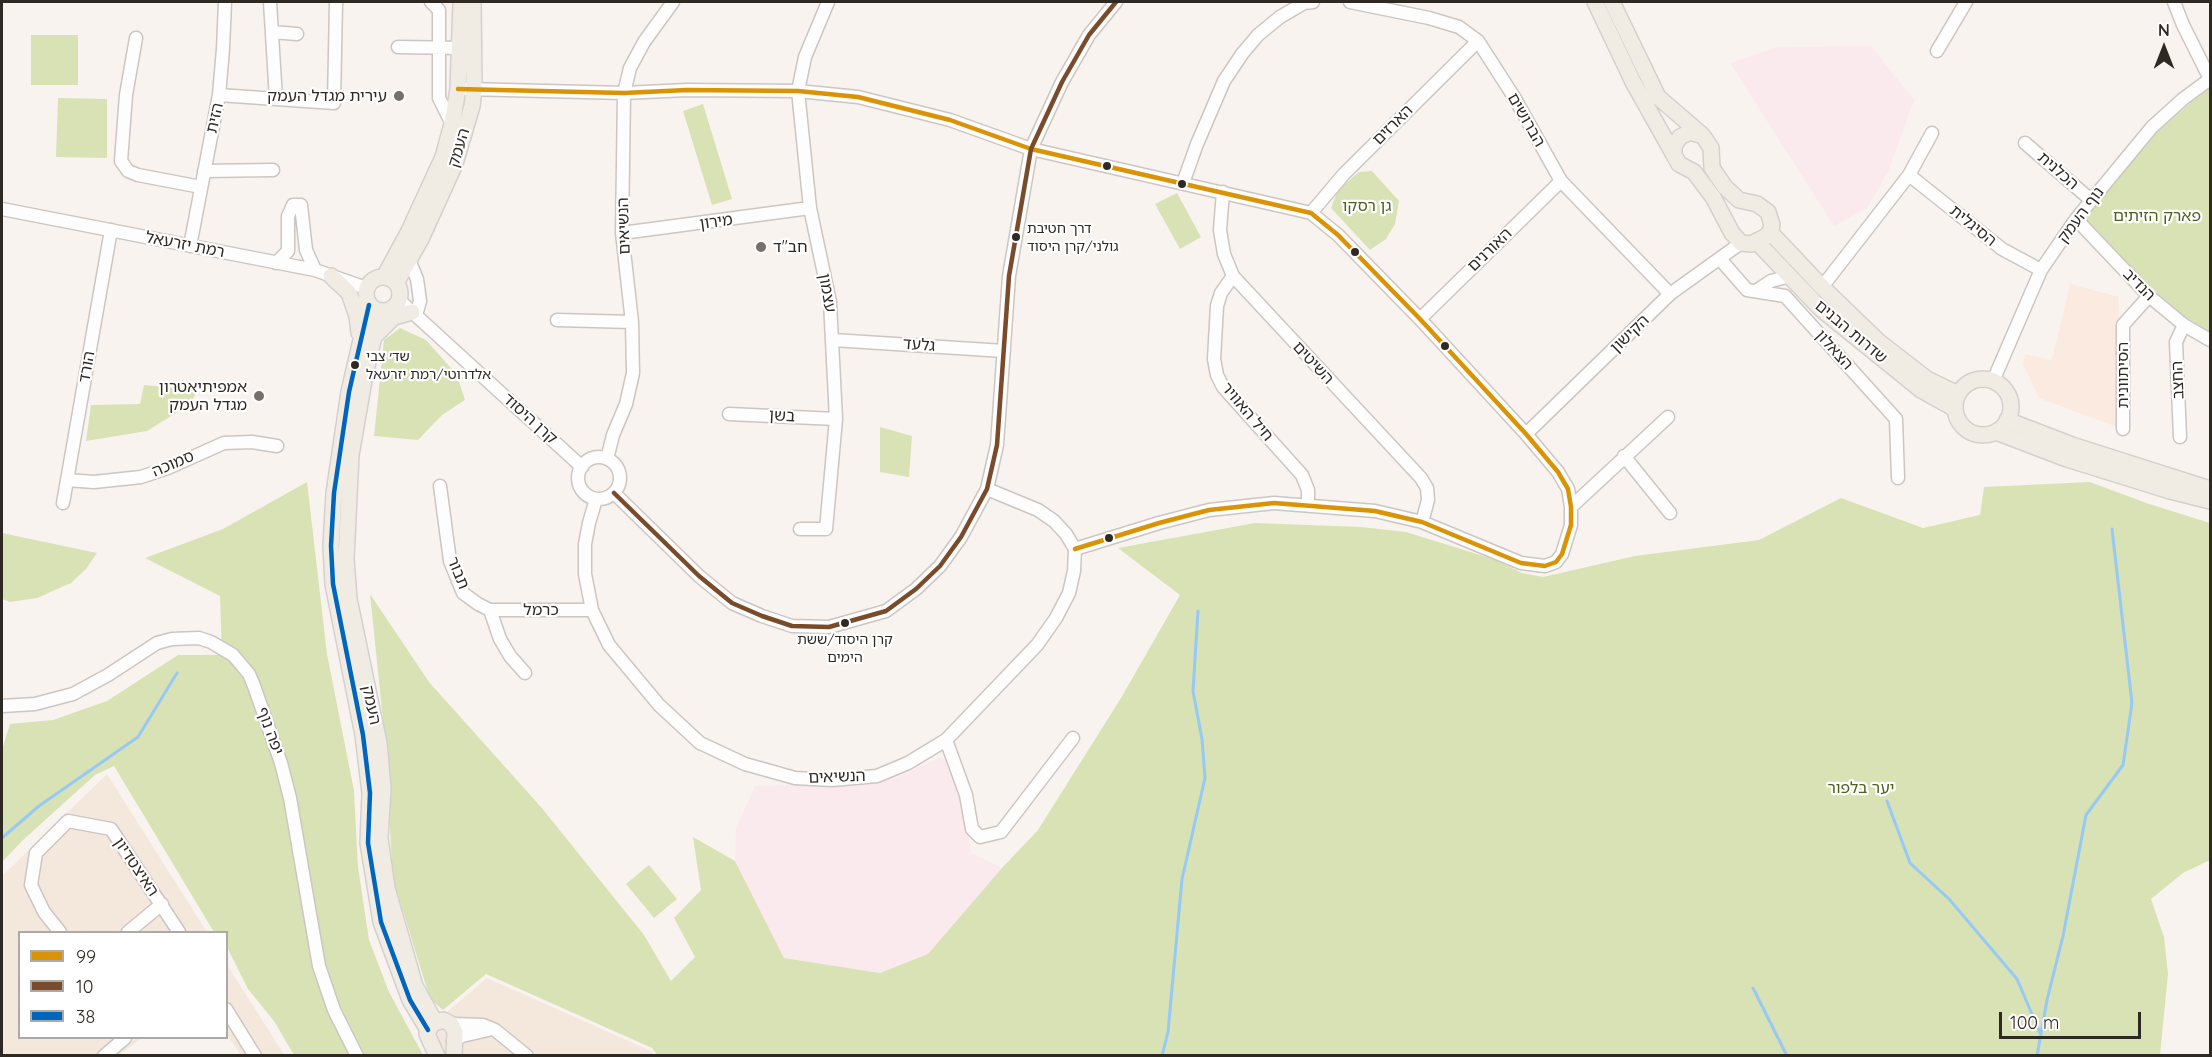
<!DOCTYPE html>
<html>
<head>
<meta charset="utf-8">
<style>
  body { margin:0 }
  #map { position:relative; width:2212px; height:1057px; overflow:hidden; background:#f9f3ef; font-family:Quicksand,sans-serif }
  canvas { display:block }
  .frame { position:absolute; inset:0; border:3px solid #2f2924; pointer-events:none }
  .legend { position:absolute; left:18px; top:931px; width:210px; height:108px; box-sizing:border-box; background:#fff; border:2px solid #aca9a7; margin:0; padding:8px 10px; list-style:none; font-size:18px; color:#2f2924 }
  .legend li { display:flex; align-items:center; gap:12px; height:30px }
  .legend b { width:30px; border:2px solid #aca9a7 }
  .north { position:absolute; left:2134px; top:18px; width:60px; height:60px; -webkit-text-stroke:4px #fff; paint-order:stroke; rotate:0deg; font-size:16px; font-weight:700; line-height:24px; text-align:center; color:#2f2924 }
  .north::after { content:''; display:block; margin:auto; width:21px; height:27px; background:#2f2924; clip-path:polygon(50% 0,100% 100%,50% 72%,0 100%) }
  .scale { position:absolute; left:1999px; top:1012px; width:142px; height:27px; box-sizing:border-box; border:3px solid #2f2924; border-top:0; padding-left:8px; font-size:18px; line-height:21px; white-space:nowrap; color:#2f2924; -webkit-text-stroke:4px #fff; paint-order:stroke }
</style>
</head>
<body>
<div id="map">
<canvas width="2212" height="1057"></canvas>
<div class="frame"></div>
<ul class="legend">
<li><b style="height:8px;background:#d99305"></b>99</li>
<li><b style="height:8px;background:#7a4b2a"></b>10</li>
<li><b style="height:8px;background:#0065bd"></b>38</li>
</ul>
<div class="north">N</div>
<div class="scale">100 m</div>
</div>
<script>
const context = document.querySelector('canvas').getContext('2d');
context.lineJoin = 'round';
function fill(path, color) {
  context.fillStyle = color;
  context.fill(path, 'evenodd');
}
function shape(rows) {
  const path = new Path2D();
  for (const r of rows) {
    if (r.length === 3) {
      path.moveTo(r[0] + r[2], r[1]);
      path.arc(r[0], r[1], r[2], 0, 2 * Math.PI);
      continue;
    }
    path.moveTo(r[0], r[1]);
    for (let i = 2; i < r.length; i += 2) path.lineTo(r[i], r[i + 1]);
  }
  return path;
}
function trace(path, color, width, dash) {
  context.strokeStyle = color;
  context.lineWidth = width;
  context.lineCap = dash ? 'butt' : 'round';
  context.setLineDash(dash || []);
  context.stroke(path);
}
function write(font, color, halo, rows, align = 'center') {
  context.font = font + ' Quicksand,"Noto Sans Hebrew",sans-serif';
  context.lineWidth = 4.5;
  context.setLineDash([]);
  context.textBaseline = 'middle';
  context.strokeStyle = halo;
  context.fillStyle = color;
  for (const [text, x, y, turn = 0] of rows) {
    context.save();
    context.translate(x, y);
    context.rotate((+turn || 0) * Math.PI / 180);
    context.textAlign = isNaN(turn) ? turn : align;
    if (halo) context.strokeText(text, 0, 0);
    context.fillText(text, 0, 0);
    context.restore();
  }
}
fill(shape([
  [2070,284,2119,297,2117,427,2039,398,2023,364,2025,354,2052,360]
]), '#fbeae0');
fill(shape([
  [107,774,207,932,20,932,20,1038,142,1038,119,1055,2,1056,2,876],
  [226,963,283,1053,285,1055,241,1055,227,1035],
  [487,978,651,1051,654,1055,440,1055,436,1021]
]), '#f4e8dd');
fill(shape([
  [1871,46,1914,100,1889,170,1867,208,1834,226,1730,63,1777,47],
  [941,757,959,772,971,853,1002,868,928,954,880,973,784,958,735,861,736,828,755,786,838,784,898,777]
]), '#faeaee');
fill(shape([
  [31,35,78,35,78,85,31,85],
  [2210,86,2210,332,2184,316,2155,291,2083,220,2158,131],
  [58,98,107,99,107,158,56,157],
  [703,104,732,199,712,205,683,111],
  [1372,171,1399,201,1395,224,1386,239,1370,250,1331,208,1338,190,1359,172],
  [1177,193,1201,237,1180,249,1155,204],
  [400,328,426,340,457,375,465,400,442,415,418,440,374,436,384,340],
  [144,385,198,390,189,405,147,431,86,441,91,405,140,404],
  [880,427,912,436,909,477,880,472],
  [307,482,327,654,354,791,358,867,369,940,389,992,423,1055,294,1055,274,1021,248,989,227,947,226,932,214,932,114,766,95,775,23,840,2,862,2,750,10,724,53,720,107,701,178,655,222,655,220,596,145,558,223,529],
  [2090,482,2149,504,2210,523,2210,860,2183,873,2151,899,2164,937,2168,974,2160,1055,657,1055,652,1048,486,974,443,1010,430,999,393,878,384,730,370,594,429,682,541,807,644,935,671,981,695,957,674,918,701,890,693,837,735,861,784,958,880,973,928,954,1002,868,1038,830,1121,698,1180,595,1118,548,1255,523,1361,527,1406,532,1493,559,1522,573,1543,577,1635,556,1759,540,1841,498,1923,528,1980,515,1984,487],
  [2,533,97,553,86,569,71,583,37,598,10,602,2,599],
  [649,865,677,899,654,918,626,884]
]), '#d9e2b4');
trace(shape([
  [1887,801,1910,863,1949,899,2017,979,2040,1033],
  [2,838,39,806,138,737,177,673],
  [1753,988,1787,1056],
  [1162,1056,1168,1032,1182,879,1205,778,1202,739,1193,691,1198,611],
  [2037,1056,2047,1000,2063,936,2086,815,2123,765,2132,703,2112,529]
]), '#96caf5', 3);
const minor = shape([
  [270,2,276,99],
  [431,2,439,10,439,98,452,124],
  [1350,2,1429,18,1459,27,1478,41,1514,97,1561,181,1670,294],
  [2174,2,2183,25,2210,79],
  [272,32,297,34],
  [136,38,126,95,121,161,128,171,138,175,201,187],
  [398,47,466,48],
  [1937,51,1966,2],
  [466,89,624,93,687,90,798,91,858,97,950,120,1031,149,1311,213,1338,235,1420,319,1526,434,1558,472,1568,489,1571,507,1571,525,1562,554,1556,562,1545,566,1521,563,1422,522,1375,511,1274,503,1209,510,1159,523,1075,549],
  [219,95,223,49,225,2],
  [2025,143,2091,200],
  [204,171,273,170],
  [1909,175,2002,249,2041,270],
  [1183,183,1197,144,1224,81,1242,54,1258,35,1280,17,1304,3,1313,2],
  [1223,192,1220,230,1224,254,1233,276,1421,478,1427,488,1428,500,1422,522],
  [2,209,315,270,366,288],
  [1311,213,1344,174,1478,41],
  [2076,219,2149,296,2184,325,2210,340],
  [622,233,810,208],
  [190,246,219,95,334,103,336,2],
  [1720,259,1747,290,1785,296,1896,419,1898,478],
  [409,260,417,279,420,301,416,315],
  [276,263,288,251,288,216,293,205,301,205,306,250,315,270],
  [1233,276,1221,293,1217,306,1214,359,1217,375,1223,387,1302,475,1308,490,1308,505],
  [1822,287,1909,175,1932,133],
  [1756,291,1771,281,1790,276],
  [399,300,582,467],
  [1420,319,1561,181],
  [557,320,632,322],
  [833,340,1004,351],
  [1993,381,2041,270,2076,219,2152,127,2183,99,2210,79],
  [729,414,836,419],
  [2123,429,2123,325,2149,296],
  [1526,434,1670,294,1741,243],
  [2180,437,2176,342,2184,325],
  [1624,456,1670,513],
  [599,478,21],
  [607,459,613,435,626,404,633,373,632,322,622,233,624,93,630,68,644,42,673,2],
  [67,480,94,482,141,477,168,468,224,443,252,442,277,446],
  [440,486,450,561,463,593,478,604,490,610,500,639,510,656,525,673],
  [614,493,699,576,732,603,762,616,792,626,829,627,886,611,916,589,940,566,961,537,987,489,997,445,1009,276,1031,149,1062,82,1089,35,1116,2],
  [596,499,589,523,585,544,585,574,592,610,609,645,659,705,700,743,745,764,795,778,832,780,877,776,908,763,946,740,1037,645,1056,618,1069,593,1074,571,1075,549,1066,534,1054,521,1038,510,987,489],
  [63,503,111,230],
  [1571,507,1668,417],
  [800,529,826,529,836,419,830,302,810,208,798,91,805,57,828,2],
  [490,610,592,610],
  [2,706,35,704,73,694,108,675,157,643,172,639,199,638,211,642,233,655,249,674,254,686,281,763,290,798,319,966,334,1010,357,1056],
  [946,740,966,795,972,829,980,837,1001,832,1073,738],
  [60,932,44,912,31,885,36,853,68,821,111,829,179,932],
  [128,932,162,904],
  [226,1009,255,1056],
  [451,1024,483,1025,495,1030,527,1056],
  [453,1041,462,1036,488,1030],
  [104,1056,125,1038]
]);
const major = shape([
  [1595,2,1633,82,1674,155],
  [1612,2,1658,97,1701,134],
  [1690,132,1703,136,1711,148,1712,168,1725,187,1739,200,1757,204,1768,212,1772,225,1770,232,1765,237,1751,244,1741,243,1732,233,1713,197,1694,172,1679,164,1674,155,1674,146,1680,137,1690,132],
  [1770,232,1822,287,1878,341,1927,379,1958,394],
  [1757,242,1822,310,1921,390,1955,409],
  [331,276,349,293,357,316,359,333],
  [383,294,17],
  [384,277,409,231,443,157,452,124,458,89,461,2],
  [396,283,421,239,455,164,472,106,474,89,473,2],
  [369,305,349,392,334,493,331,546,333,584,363,735,370,793,368,843,381,922,410,1000,428,1030],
  [380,311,365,375,351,455,346,559,349,599,379,743,383,788,380,838,387,888,415,986,435,1022],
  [376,335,394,317,412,312],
  [1983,407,28],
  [2007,420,2072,445,2210,489],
  [1996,432,2067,459,2170,491,2210,501],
  [437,1056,427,1034,432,1024,443,1020,451,1024,455,1032,454,1056]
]);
trace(minor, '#ccc6c2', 15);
trace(major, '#d3d0ce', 18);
trace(minor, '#fefdfd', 12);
trace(major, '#f0ece4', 15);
trace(shape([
  [458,89,624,93,687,90,798,91,858,97,950,120,1031,149,1311,213,1338,235,1420,319,1526,434,1558,472,1568,489,1571,507,1571,525,1562,554,1556,562,1545,566,1521,563,1422,522,1375,511,1274,503,1209,510,1159,523,1075,549]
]), '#d99305', 4.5);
trace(shape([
  [614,493,699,576,732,603,762,616,792,626,829,627,886,611,916,589,940,566,961,537,987,489,997,445,1009,276,1031,149,1062,82,1089,35,1116,2]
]), '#7a4b2a', 4.5);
trace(shape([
  [369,305,349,392,334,493,331,546,333,584,363,735,370,793,368,843,381,922,410,1000,428,1030]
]), '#0065bd', 4.5);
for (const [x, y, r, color] of [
  [399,96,6,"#76706b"],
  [1107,166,5,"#2f2924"],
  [1182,184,5,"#2f2924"],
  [1016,237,5,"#2f2924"],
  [761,247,6,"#76706b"],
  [1355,252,5,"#2f2924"],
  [1445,346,5,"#2f2924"],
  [355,365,5,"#2f2924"],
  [259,396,6,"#76706b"],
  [1109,538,5,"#2f2924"],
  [845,623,5,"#2f2924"]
]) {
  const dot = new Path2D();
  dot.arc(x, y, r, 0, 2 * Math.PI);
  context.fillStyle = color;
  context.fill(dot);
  trace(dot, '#fff', 2);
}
write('14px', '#2f2924', '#fff', [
  ["דרך חטיבת",1027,229],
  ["גולני/קרן היסוד",1027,247],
  ["שד׳ צבי",366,357],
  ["אלדרוטי/רמת יזרעאל",366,375],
  ["קרן היסוד/ששת",845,640,"center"],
  ["הימים",845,658,"center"]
], 'left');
write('16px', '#2f2924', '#fff', [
  ["עירית מגדל העמק",387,96],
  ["חב\"ד",773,247,"left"],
  ["אמפיתיאטרון",247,387],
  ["מגדל העמק",247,405]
], 'right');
write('16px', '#2f2924', '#fff', [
  ["הזית",215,118,-77],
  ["הברושים",1526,120,60],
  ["הארזים",1393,125,-45],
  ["העמק",459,148,-73],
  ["הכלנית",2058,171,41],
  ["נוף העמק",2081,215,-53],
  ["מירון",716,222,-8],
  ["הנשיאים",624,226,-92],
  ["הסיגלית",1973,226,39],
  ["רמת יזרעאל",185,245,11],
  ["האורנים",1490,250,-44],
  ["הנדיב",2139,285,45],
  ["עצמון",827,293,80],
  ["שדרות הבנים",1851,332,40],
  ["הקישון",1630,334,-44],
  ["גלעד",919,345,4],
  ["הצאלון",1834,350,48],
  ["השיטים",1313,363,47],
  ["הורד",87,367,-80],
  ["הסיתוונית",2123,375,-90],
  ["החצב",2178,380,-92],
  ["חיל האוויר",1247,412,50],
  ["בשן",782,416,3],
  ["קרן היסוד",530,419,42],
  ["סמוכה",173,464,-23],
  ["תבור",458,573,68],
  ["כרמל",541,610],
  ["העמק",371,705,78],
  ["יפה נוף",270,731,70],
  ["הנשיאים",837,777,-2],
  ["האיצטדיון",136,867,56]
]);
write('16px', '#4f5f20', '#fff', [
  ["גן רסקו",1367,206],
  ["פארק הזיתים",2157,216],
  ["יער בלפור",1861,788]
]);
</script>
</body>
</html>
